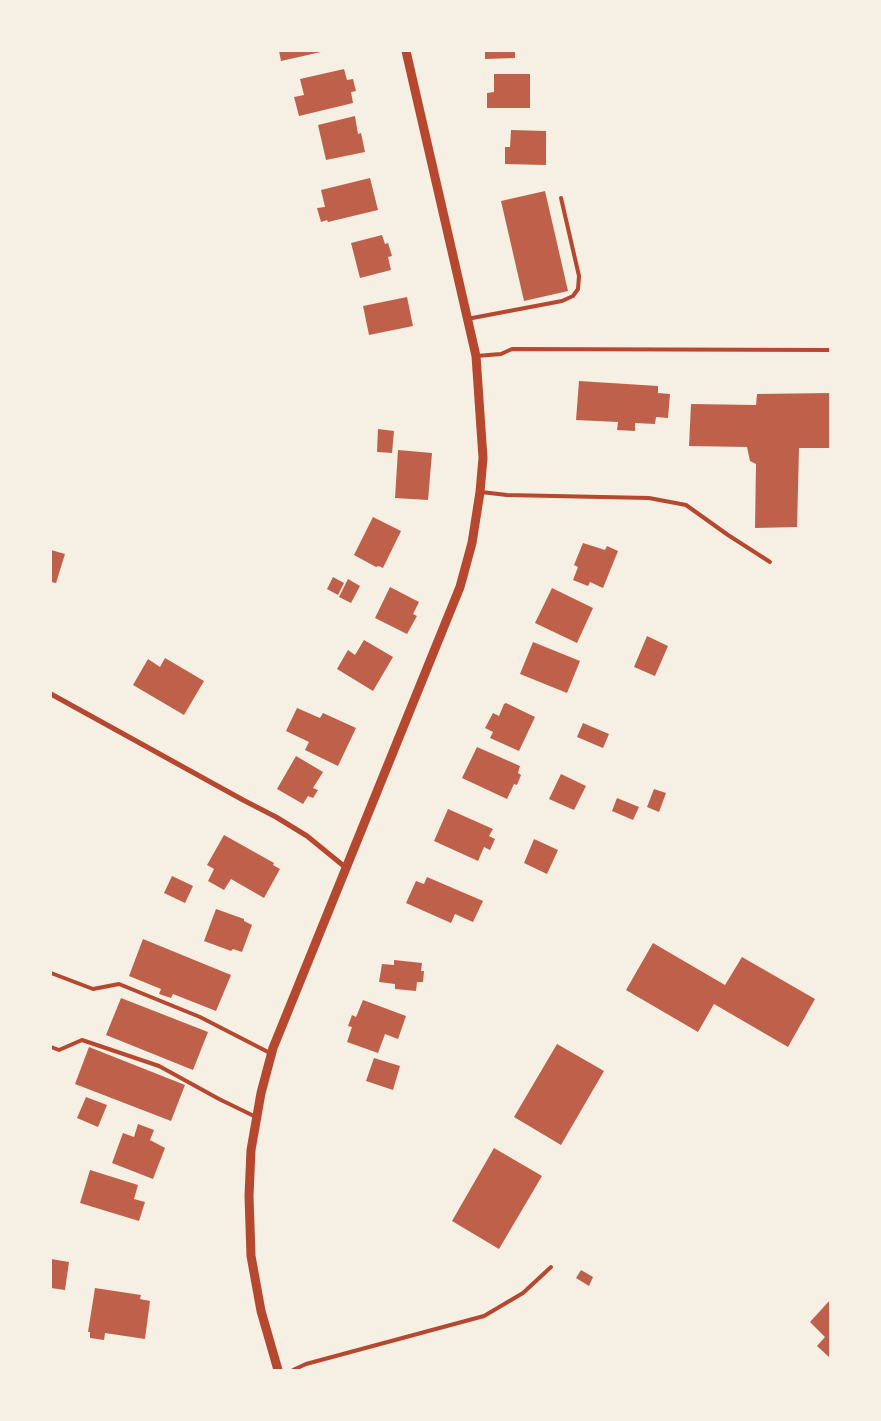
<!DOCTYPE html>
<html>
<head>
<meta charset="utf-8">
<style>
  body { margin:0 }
  #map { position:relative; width:881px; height:1421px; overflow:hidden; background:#f6efe4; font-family:Raleway,sans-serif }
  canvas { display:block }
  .frame { position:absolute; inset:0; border:52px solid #f6efe4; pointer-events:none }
</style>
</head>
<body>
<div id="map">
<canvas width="881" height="1421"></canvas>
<div class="frame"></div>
</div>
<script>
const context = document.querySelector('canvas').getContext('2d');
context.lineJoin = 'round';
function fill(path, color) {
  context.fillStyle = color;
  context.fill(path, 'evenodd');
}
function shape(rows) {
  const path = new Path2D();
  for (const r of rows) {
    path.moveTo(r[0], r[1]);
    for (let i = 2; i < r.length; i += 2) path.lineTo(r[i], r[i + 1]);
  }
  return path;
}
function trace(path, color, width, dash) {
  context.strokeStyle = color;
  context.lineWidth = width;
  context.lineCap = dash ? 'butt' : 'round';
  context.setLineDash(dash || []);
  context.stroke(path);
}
fill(shape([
  [279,51,321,51,321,52,281,61],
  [485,51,515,51,515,58,485,59],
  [344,69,347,80,353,79,356,91,351,92,353,103,299,116,294,97,304,95,300,79],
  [494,74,530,74,530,108,487,108,487,93,494,92],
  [355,116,358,134,361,133,365,152,326,160,318,125],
  [511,130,546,131,546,165,505,164,505,147,510,147],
  [370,178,378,210,328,222,327,220,321,222,317,208,325,207,321,190],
  [545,191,568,291,524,301,501,201],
  [382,235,385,244,388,243,392,256,388,257,391,270,360,278,351,243],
  [407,297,413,326,369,335,363,306],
  [579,381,658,386,658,393,670,394,668,418,656,417,655,424,635,423,635,431,617,430,618,422,576,420],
  [830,393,830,448,799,448,797,527,755,528,756,464,750,461,747,447,689,446,691,404,756,405,757,394],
  [378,429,394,431,392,453,377,452],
  [398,450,432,453,428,500,395,498],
  [373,517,401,531,383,568,379,566,376,567,354,555],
  [583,543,605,550,607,546,618,551,603,588,590,582,588,586,573,580,578,567,574,565],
  [51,550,65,554,56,583,51,582],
  [333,577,344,583,338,595,327,589],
  [348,579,360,586,351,603,339,597],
  [390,587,419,602,413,614,417,616,407,634,375,618],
  [552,588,593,608,577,643,535,623],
  [647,636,668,646,655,676,634,667],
  [364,640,393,657,373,691,337,669,348,650,355,655],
  [533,642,580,661,567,693,520,674],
  [165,658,204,681,184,715,133,685,148,659,160,667],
  [506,703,535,717,519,751,490,738,493,732,485,728,493,713,499,716,504,704],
  [297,708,320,718,323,713,356,728,338,766,305,750,309,742,286,731],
  [583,723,609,734,603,748,577,737],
  [477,747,520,766,518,773,521,775,517,785,514,784,507,799,462,778],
  [296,756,323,772,313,788,318,790,313,798,308,796,303,804,277,789],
  [561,774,586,786,574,810,549,799],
  [654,789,666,793,659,812,647,807],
  [617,798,639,807,633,820,612,811],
  [448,809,493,829,489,836,495,839,490,850,484,847,478,861,434,841],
  [224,835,274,863,273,865,280,869,264,898,231,879,224,890,208,881,214,869,207,865],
  [534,839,558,850,547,874,524,863],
  [172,876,193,886,185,903,164,893],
  [427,877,483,901,473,922,455,914,451,923,406,903,416,881,424,884],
  [216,909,244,919,244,921,252,925,242,952,233,949,231,951,204,941],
  [143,939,231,975,216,1011,173,994,171,998,159,994,161,989,129,976],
  [653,943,725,985,742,957,815,999,788,1047,714,1004,698,1032,626,990],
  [394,960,422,963,421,971,424,971,423,982,417,982,416,991,395,989,395,984,379,982,382,964,394,965],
  [121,998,208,1032,193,1070,106,1035],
  [363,1000,406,1016,398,1039,385,1034,378,1053,347,1042,352,1027,348,1026,352,1015,356,1017],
  [557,1044,604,1071,561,1145,514,1117],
  [89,1047,185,1085,171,1121,75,1084],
  [374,1058,400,1066,393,1090,366,1081],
  [86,1097,107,1105,98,1127,77,1118],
  [138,1124,154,1130,150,1140,165,1148,153,1179,112,1163,123,1133,134,1137],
  [494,1148,542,1176,499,1249,452,1221],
  [90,1170,138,1185,134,1199,145,1202,139,1221,80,1203],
  [51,1259,69,1262,65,1290,51,1288],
  [581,1270,593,1277,589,1286,576,1278],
  [95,1288,141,1295,140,1299,150,1301,145,1339,105,1333,104,1340,90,1338,90,1332,88,1332],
  [830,1300,830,1358,817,1346,825,1337,810,1322]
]), '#bf614a');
trace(shape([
  [467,319,562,301,573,296,578,289,579,276,561,198],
  [476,356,501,354,512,349,830,350],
  [481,492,507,495,649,498,686,505,728,535,770,562],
  [51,973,93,989,119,984,200,1017,270,1053],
  [51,1047,59,1050,82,1040,159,1066,219,1099,256,1117],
  [293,1370,306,1364,484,1316,523,1293,551,1267]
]), '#b5482f', 4);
trace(shape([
  [51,694,243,800,276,817,307,836,345,867]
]), '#b5482f', 5);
trace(shape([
  [278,1370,261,1311,251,1256,249,1196,251,1150,261,1093,273,1048,460,587,472,543,480,492,483,458,476,356,406,51]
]), '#b5482f', 9);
</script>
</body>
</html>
